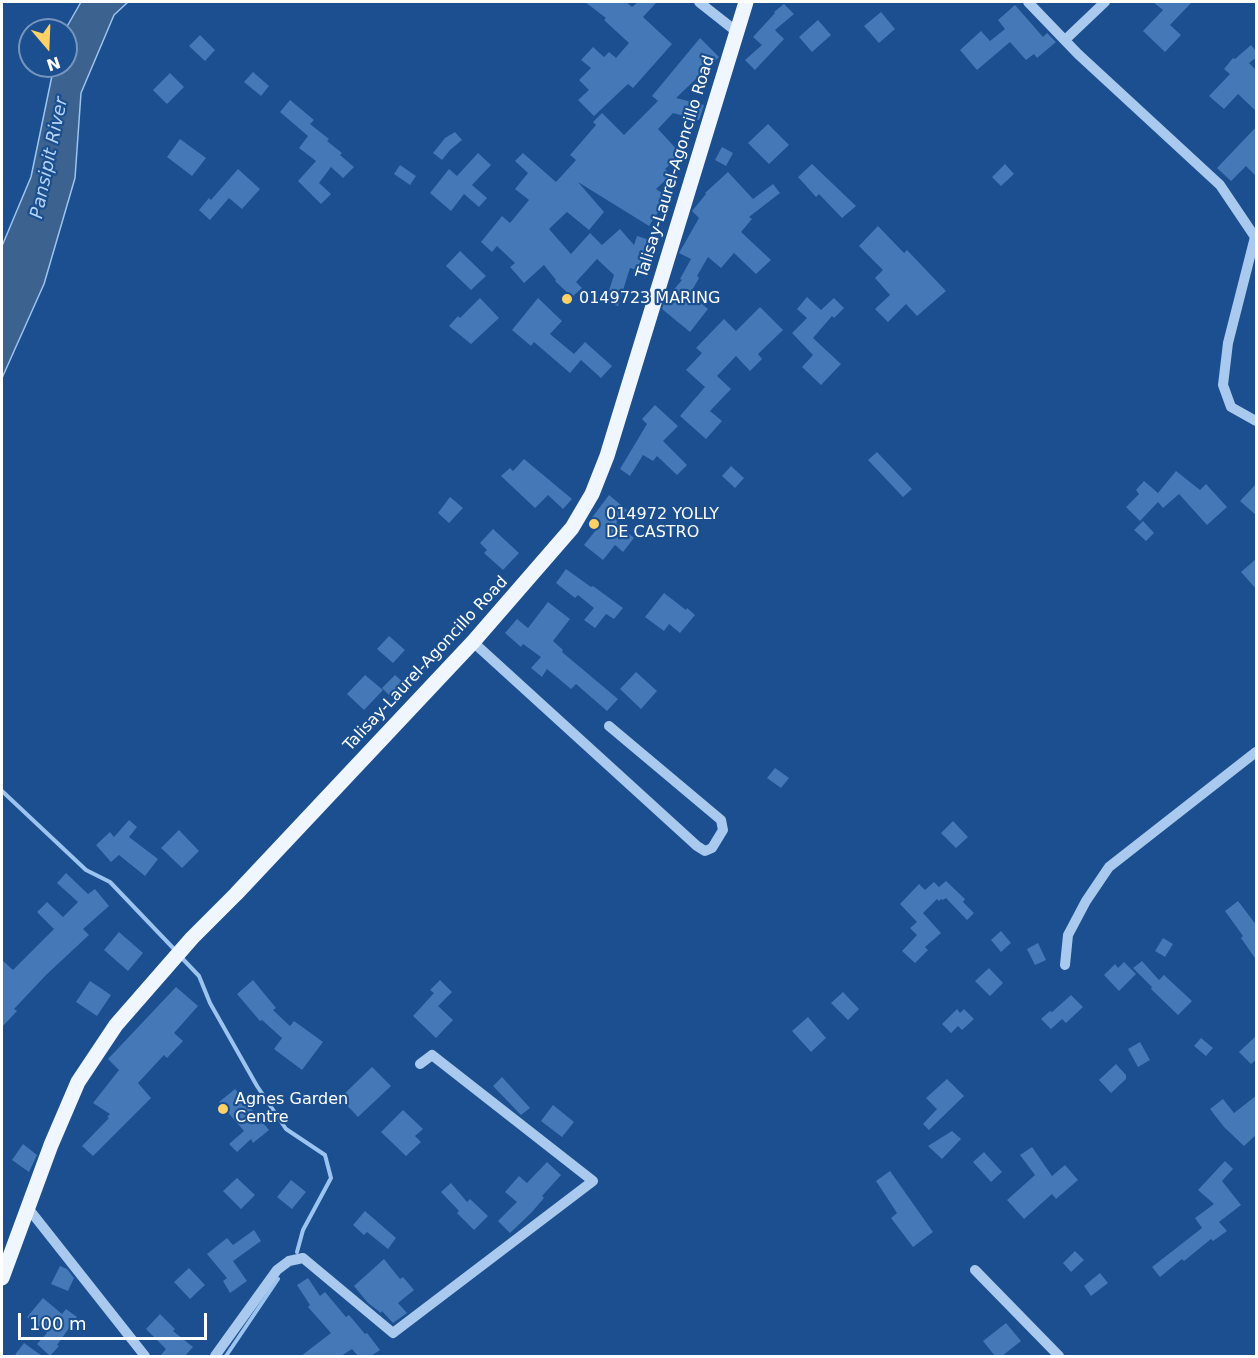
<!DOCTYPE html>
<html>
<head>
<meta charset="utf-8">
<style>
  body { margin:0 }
  #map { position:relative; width:1258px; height:1358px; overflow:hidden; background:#1b4f8f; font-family:"DejaVu Sans",sans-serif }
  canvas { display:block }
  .frame { position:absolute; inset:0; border:3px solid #fff; pointer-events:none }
  .north { position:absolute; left:18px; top:18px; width:60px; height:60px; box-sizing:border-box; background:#1b4f8f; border:2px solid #7695bc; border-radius:50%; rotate:161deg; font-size:16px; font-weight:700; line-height:24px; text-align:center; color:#fff }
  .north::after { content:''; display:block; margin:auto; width:21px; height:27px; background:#ffd166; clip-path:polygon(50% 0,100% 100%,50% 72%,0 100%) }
  .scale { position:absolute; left:18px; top:1313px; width:189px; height:27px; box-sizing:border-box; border:3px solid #fff; border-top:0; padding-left:8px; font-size:18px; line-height:21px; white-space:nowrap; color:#fff; -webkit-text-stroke:4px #1b4f8f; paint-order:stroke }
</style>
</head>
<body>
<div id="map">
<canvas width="1258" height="1358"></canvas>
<div class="frame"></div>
<div class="north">N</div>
<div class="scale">100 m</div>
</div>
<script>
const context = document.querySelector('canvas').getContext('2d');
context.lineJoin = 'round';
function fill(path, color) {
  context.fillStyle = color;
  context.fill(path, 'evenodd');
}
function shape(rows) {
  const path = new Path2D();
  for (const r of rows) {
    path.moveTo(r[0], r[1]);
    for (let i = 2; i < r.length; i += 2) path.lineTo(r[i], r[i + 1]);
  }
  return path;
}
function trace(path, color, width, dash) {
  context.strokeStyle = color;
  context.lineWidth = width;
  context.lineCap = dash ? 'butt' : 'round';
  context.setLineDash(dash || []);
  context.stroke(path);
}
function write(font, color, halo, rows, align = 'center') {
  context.font = font + ' "DejaVu Sans",sans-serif';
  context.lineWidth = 4.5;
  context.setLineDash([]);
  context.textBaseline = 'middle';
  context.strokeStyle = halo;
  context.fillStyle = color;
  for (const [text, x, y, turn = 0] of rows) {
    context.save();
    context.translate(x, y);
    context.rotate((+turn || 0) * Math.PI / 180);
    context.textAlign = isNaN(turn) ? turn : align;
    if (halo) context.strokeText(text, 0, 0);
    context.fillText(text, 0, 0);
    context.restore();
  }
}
const water = shape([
  [81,2,128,2,114,15,81,93,75,178,44,284,2,378,2,246,31,177,54,66,66,66,65,30,81,2]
]);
fill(water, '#3c6290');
trace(water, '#9cc4f0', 1.5);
trace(shape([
  [2,791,86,870,110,882,175,950],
  [180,956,199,976,210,1003,257,1086,286,1129,325,1155,331,1178,303,1230,297,1252],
  [226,1356,278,1279]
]), '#9cc4f0', 4);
fill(shape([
  [585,2,626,2,632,7,638,2,657,2,643,17,672,44,633,88,628,84,594,116,578,100,589,90,579,80,591,68,581,60,593,47,604,57,609,52,616,58,629,43,604,20,606,18],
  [1153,2,1192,2,1170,25,1181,35,1165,52,1143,31,1163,10],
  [784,4,794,14,775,30,784,39,755,70,745,60,762,45,753,37,775,13,774,12],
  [1015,5,1043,37,1047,33,1056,42,1037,58,1034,54,1026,60,1010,42,977,70,960,50,981,31,990,41,1005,29,998,20],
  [881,12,895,29,879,43,864,26],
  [818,20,831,35,812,52,799,37],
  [200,35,215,50,205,61,189,46],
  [700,38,719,57,676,98,704,105,699,120,673,113,658,129,681,154,665,169,671,175,656,189,668,197,649,226,578,182,604,212,589,230,567,212,549,229,571,254,590,233,602,245,620,229,634,245,637,236,653,241,643,272,630,268,618,306,605,303,614,275,597,259,576,282,582,288,572,297,555,281,556,280,544,265,524,283,510,267,515,263,497,246,492,252,481,242,502,216,510,223,529,200,515,189,528,173,515,161,523,153,556,182,576,160,570,155,596,125,593,122,602,113,624,135,658,101,652,96],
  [1251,45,1257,52,1257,57,1249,63,1257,71,1257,112,1238,94,1224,109,1209,96,1230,74,1224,69,1233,58,1235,59],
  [253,72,269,86,261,96,244,82],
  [170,73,184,87,167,104,153,90],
  [290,100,314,120,310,124,329,139,327,141,342,153,340,155,354,167,343,178,331,167,319,183,331,194,321,204,298,181,316,161,299,148,308,136,280,112],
  [768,124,789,145,769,164,748,143],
  [1257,126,1257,177,1246,166,1231,181,1217,168],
  [455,132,462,140,450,150,442,160,433,153,445,138],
  [180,139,206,158,192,176,167,157],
  [722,147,733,153,726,166,715,160],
  [478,153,491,165,472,185,487,198,479,207,464,194,451,211,430,193,449,169,457,176],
  [812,164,856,206,842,218,819,194,816,197,798,177],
  [1005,164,1014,174,1001,186,992,177],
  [400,165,416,176,410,185,394,174],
  [238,169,260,189,242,209,229,198,210,220,199,210,209,198,211,200],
  [728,172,753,199,773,184,780,193,749,217,752,219,741,232,771,260,756,274,734,253,721,268,708,257,697,276,699,278,690,294,708,309,690,332,662,309,665,300,682,280,680,279,691,259,679,253,699,218,692,211,706,194,705,193],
  [878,226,904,253,907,250,946,291,917,316,906,304,888,322,875,309,890,295,875,278,883,270,859,246],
  [460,251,486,276,471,290,446,266],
  [807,297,821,310,834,298,844,308,834,318,832,316,813,338,841,364,821,385,802,367,813,355,792,333,807,318,797,309],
  [480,298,499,318,471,344,449,326,458,316,460,318],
  [538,298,562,321,550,334,574,354,585,342,612,366,601,378,581,360,570,373,534,342,531,346,512,330],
  [760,307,783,330,758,354,762,359,750,371,736,356,717,376,731,389,710,411,722,421,706,439,680,416,705,387,686,370,702,353,696,348,724,319,736,331],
  [655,405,678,426,663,441,687,465,677,475,657,456,653,461,643,455,630,476,620,469,647,424,642,419],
  [877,452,912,489,903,497,868,460],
  [524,459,572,499,563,509,548,495,535,508,501,476,510,468,513,471],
  [731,466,744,478,735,488,722,476],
  [1176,471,1200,490,1206,484,1227,507,1207,525,1179,494,1163,508,1158,502,1140,521,1126,507,1139,494,1136,490,1144,481,1158,493],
  [1257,483,1257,516,1240,501],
  [609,495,627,510,616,523,634,538,623,552,615,545,603,560,584,545,596,530,588,523],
  [450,497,463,508,449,523,438,513],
  [1143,521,1154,533,1146,541,1134,530],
  [493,529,519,553,503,570,484,553,487,550,480,543],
  [1257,558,1257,590,1241,572],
  [566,569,591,587,593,586,623,608,614,619,606,614,595,628,584,620,594,608,578,595,575,598,556,583],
  [664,593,686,610,687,608,695,615,680,633,669,624,664,631,645,617],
  [548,602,570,619,553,641,563,650,562,652,618,699,607,711,576,684,571,689,547,669,542,677,531,668,541,657,523,644,521,647,505,633,517,619,528,628],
  [389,636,405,650,393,663,377,649],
  [636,672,657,691,641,709,620,689],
  [365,675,383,690,364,710,347,694],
  [395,675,404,683,391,697,382,688],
  [775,768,789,778,781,788,767,778],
  [129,820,137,827,129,837,158,859,145,876,119,855,111,862,96,845,110,832,114,837],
  [953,821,968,837,956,848,941,833],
  [179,830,199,851,182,868,161,848],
  [66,873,88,894,95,889,109,906,83,929,89,935,46,975,14,1009,17,1011,2,1027,2,960,13,970,54,929,37,912,47,902,63,917,78,902,57,883],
  [946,881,965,899,963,902,974,913,967,920,946,898,943,900,941,899,939,901,937,899,923,913,941,933,925,947,928,950,915,963,902,951,917,935,910,928,917,922,900,904,919,884,925,890,934,882,939,887],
  [1238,901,1257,926,1257,961,1241,938,1243,936,1225,911],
  [1001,931,1011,943,1001,952,991,940],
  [119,932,143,953,128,971,104,950],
  [1163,938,1173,944,1165,957,1155,951],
  [1038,943,1046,960,1035,965,1027,949],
  [1142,961,1159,980,1164,975,1192,1001,1178,1015,1151,989,1152,987,1133,968],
  [1124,962,1136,974,1119,991,1104,975,1115,964,1118,968],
  [989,968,1003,983,990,996,975,981],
  [253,980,276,1008,273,1010,290,1026,294,1021,323,1042,302,1070,274,1049,282,1038,262,1020,260,1021,237,994],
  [440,980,452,992,438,1006,453,1020,436,1038,413,1016,434,993,430,990],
  [90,981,111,995,97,1016,76,1002],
  [176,987,198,1006,174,1033,183,1041,167,1058,164,1055,138,1083,151,1098,93,1156,82,1146,109,1118,107,1117,110,1114,93,1103,119,1070,108,1059],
  [843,992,859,1009,848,1020,831,1003],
  [1071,995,1083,1007,1066,1023,1062,1019,1051,1029,1041,1019,1050,1011,1052,1012],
  [957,1009,960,1013,964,1009,974,1019,962,1030,958,1026,951,1033,942,1024],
  [808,1017,826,1038,811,1052,792,1031],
  [1257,1035,1257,1059,1251,1064,1239,1052],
  [1201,1038,1213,1048,1206,1056,1194,1046],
  [1140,1042,1150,1060,1138,1067,1128,1049],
  [1116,1064,1126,1075,1126,1079,1111,1093,1099,1080],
  [372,1067,391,1086,358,1117,340,1098],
  [502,1077,530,1108,521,1115,493,1086],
  [947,1079,964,1096,929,1130,923,1124,937,1109,926,1098],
  [235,1089,269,1130,253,1143,251,1139,237,1152,229,1144,244,1131,219,1102],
  [1257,1095,1257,1134,1244,1146,1224,1127,1210,1109,1223,1099,1234,1113],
  [553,1105,574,1122,562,1137,541,1121],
  [403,1110,423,1129,415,1136,421,1142,406,1156,381,1132],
  [952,1131,961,1139,942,1159,928,1146],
  [23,1144,37,1155,29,1172,12,1160],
  [1032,1147,1052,1176,1065,1165,1078,1180,1056,1199,1052,1194,1024,1219,1007,1200,1035,1175,1020,1155],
  [984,1152,1002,1172,991,1182,973,1162],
  [1225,1161,1233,1169,1222,1181,1241,1205,1219,1222,1227,1231,1213,1241,1211,1239,1184,1261,1182,1259,1160,1277,1152,1267,1202,1228,1195,1218,1214,1204,1198,1190],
  [547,1162,561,1175,542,1196,544,1198,531,1213,510,1233,498,1221,517,1202,505,1192,519,1176,527,1183],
  [890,1171,933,1232,913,1247,891,1218,897,1213,876,1181],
  [237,1178,255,1195,241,1209,223,1191],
  [291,1180,306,1192,292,1209,277,1197],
  [451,1183,467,1202,470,1199,488,1216,474,1230,457,1213,459,1211,441,1192],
  [365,1211,396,1238,388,1249,367,1232,364,1235,353,1225],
  [254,1230,261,1241,233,1261,247,1281,230,1293,223,1281,227,1278,207,1254,227,1238,233,1245],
  [1075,1251,1084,1260,1071,1272,1063,1263],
  [384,1259,400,1279,403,1277,414,1290,398,1303,407,1313,393,1323,382,1311,381,1313,368,1303,354,1286],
  [60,1266,67,1269,74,1278,68,1291,51,1284],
  [189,1268,205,1285,190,1299,174,1282],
  [1100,1273,1108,1283,1091,1296,1084,1286],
  [308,1278,320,1296,325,1292,346,1317,349,1315,365,1334,367,1333,380,1350,371,1356,358,1356,352,1349,341,1356,301,1356,331,1333,308,1307,310,1305,297,1285],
  [43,1298,62,1314,66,1309,77,1317,57,1345,59,1346,50,1356,37,1344,47,1333,27,1317],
  [160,1314,175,1329,173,1331,193,1347,185,1356,160,1356,166,1349,146,1329],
  [1006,1323,1021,1341,1002,1356,995,1356,983,1341],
  [24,1343,42,1356,14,1356]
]), '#4478b7');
trace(shape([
  [699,2,737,32],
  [1028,2,1078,54,1220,185,1255,237,1228,343,1223,385,1231,407,1256,421],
  [1065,40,1105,2],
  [473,642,697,846,705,851,712,848,723,830,721,820,609,726],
  [1065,965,1068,935,1086,901,1109,867,1256,752],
  [28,1208,145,1356],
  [975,1270,1059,1356],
  [215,1356,277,1270,289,1261,303,1258,393,1333,593,1181,432,1055,420,1064]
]), '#a9c9ee', 10);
trace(shape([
  [2,1278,51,1145,78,1082,116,1025,192,938,236,894,473,642,572,528,592,494,607,456,746,2]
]), '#f0f6ff', 15);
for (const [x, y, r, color] of [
  [567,299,6,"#ffd166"],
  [594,524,6,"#ffd166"],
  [223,1109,6,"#ffd166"]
]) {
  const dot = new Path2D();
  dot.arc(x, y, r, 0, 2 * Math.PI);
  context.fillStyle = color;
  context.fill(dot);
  trace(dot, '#1b4f8f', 2);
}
write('16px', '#fff', '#1b4f8f', [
  ["Talisay-Laurel-Agoncillo Road",676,167,-73],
  ["Talisay-Laurel-Agoncillo Road",426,664,-47]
]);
write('16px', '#fff', '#1b4f8f', [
  ["0149723 MARING",579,299],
  ["014972 YOLLY",606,515],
  ["DE CASTRO",606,533],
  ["Agnes Garden",235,1100],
  ["Centre",235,1118]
], 'left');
write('italic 18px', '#b5d3f5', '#1b4f8f', [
  ["Pansipit River",50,158,-78]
]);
</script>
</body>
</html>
